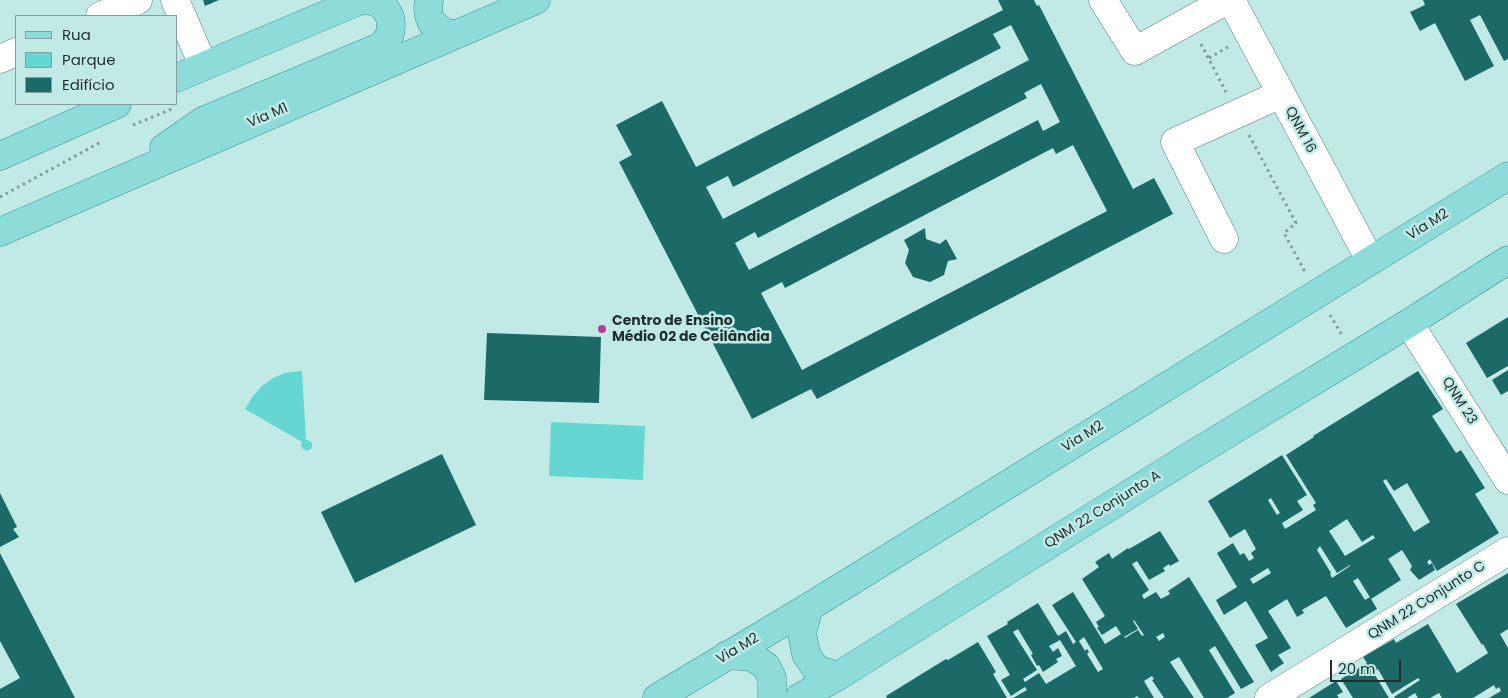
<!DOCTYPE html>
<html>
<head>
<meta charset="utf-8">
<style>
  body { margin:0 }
  #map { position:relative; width:1508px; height:698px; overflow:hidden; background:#c1eae7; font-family:Poppins,sans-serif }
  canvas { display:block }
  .legend { position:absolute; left:15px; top:15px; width:162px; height:90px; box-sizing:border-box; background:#c1eae7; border:1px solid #809f9d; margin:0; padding:6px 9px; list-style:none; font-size:15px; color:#1f2f2e }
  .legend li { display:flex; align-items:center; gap:10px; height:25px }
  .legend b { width:25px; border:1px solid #809f9d }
  .scale { position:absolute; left:1330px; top:660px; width:71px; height:22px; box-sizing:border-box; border:2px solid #1f2f2e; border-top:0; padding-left:6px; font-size:15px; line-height:18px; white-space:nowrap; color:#1f2f2e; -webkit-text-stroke:4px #c1eae7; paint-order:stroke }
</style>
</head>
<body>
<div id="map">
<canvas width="1508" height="698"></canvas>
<ul class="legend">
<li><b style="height:6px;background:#8ddcd9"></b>Rua</li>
<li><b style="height:14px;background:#65d6d1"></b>Parque</li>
<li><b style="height:14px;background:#1c6a67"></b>Edifício</li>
</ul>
<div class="scale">20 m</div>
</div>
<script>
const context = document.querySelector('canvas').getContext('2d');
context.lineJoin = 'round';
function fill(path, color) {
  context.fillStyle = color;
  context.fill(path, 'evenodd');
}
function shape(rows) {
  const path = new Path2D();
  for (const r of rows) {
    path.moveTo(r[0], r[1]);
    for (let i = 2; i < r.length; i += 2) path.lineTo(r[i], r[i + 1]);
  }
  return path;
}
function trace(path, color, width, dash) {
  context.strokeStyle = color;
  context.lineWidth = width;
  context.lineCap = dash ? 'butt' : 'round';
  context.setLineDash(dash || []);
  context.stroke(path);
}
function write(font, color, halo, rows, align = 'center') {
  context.font = font + ' Poppins,sans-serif';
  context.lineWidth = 5;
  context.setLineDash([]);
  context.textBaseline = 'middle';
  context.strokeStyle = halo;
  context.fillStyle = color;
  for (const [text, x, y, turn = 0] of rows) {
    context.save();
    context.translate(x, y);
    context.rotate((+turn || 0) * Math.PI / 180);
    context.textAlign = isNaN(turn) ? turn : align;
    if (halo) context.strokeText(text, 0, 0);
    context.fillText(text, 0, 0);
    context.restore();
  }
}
fill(shape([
  [302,371,306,440,310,441,312,444,312,448,307,451,303,449,301,446,302,442,245,409,253,396,262,386,273,378,285,373],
  [551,422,645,426,643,480,549,476]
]), '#65d6d1');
fill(shape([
  [203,0,219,0,205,6],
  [998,0,1034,0,1037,6,1039,5,1133,189,1154,178,1173,214,817,399,811,389,752,419,619,162,632,155,616,125,662,101,696,167,1003,10],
  [1011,25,1029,60,723,219,706,187,728,176,733,187,1001,48,993,34],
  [1041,84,1060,122,1043,131,1038,120,749,270,735,243,755,232,758,238,1027,98,1024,93],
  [1073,145,1107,211,802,370,761,293,782,282,785,288,1053,148,1056,154],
  [1423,0,1508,0,1508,59,1504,61,1480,15,1470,20,1494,66,1465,81,1435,23,1420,31,1410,12,1425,5],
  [925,228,926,239,940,244,946,239,957,259,948,261,944,275,930,282,913,277,905,263,909,250,904,240],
  [1508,317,1508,366,1487,378,1466,343],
  [487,333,601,337,599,403,484,400],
  [1508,370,1508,391,1501,395,1492,380],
  [1418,371,1443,409,1432,416,1456,453,1461,450,1485,488,1475,494,1499,533,1437,571,1430,559,1427,562,1429,565,1432,563,1435,570,1419,580,1410,570,1412,566,1402,550,1388,559,1401,580,1371,599,1358,578,1353,581,1365,600,1370,597,1377,609,1346,628,1326,596,1302,610,1304,613,1297,617,1287,599,1268,611,1291,648,1278,655,1284,663,1271,672,1255,645,1268,638,1246,601,1224,615,1216,600,1237,587,1217,553,1233,543,1240,555,1244,553,1249,561,1254,558,1251,553,1256,549,1245,529,1230,538,1208,501,1282,455,1307,495,1297,501,1303,510,1282,523,1285,529,1316,510,1313,505,1316,503,1286,455,1314,437,1313,436],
  [1386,479,1394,491,1407,483,1430,522,1414,532,1383,481],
  [1271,498,1280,513,1277,515,1268,500],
  [1347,519,1362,542,1373,535,1375,538,1345,556,1329,531],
  [1320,546,1337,573,1350,565,1350,566,1332,578,1330,574,1331,573,1317,550],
  [1268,568,1271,573,1253,584,1250,579],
  [442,454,476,525,355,583,321,512],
  [0,493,17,527,13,529,19,537,0,547],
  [1160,531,1179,561,1170,566,1169,564,1163,568,1165,571,1149,580,1137,561,1132,564,1149,590,1142,595,1144,599,1156,592,1161,599,1170,594,1168,591,1189,577,1254,682,1241,689,1215,646,1209,650,1235,693,1227,698,1204,698,1179,657,1170,662,1194,698,1164,698,1152,680,1154,679,1152,676,1144,681,1154,698,1139,698,1137,696,1134,698,1013,698,1027,690,1025,687,1011,696,1001,680,1010,675,987,636,1008,624,1007,622,1038,603,1058,636,1066,631,1073,644,1072,645,1076,642,1052,605,1073,592,1105,644,1121,634,1116,626,1102,635,1097,628,1099,627,1096,622,1105,616,1082,579,1099,567,1095,562,1109,553,1112,559,1128,548,1129,549],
  [1134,620,1144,635,1142,636,1138,630,1125,638,1124,637,1138,629,1133,621],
  [1018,629,1033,654,1031,655,1037,666,1039,665,1043,672,1058,662,1056,659,1062,656,1058,648,1053,652,1049,646,1060,640,1076,666,1046,684,1039,673,1025,682,1023,679,1037,670,1013,632],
  [1163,633,1165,637,1159,641,1156,637],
  [1084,637,1103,669,1098,672,1087,654,1089,652,1087,649,1085,651,1079,641],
  [0,553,75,698,0,698,0,689,20,678,0,641],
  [1508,573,1508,629,1500,634,1508,648,1508,698,1489,698,1501,691,1499,687,1496,689,1494,685,1473,698,1442,698,1439,693,1430,698,1418,698,1415,693,1407,698,1395,698,1394,697,1420,680,1418,678,1392,694,1378,669,1373,672,1389,698,1353,698,1341,679,1367,663,1363,657,1394,639,1396,643,1428,624,1457,673,1488,653,1483,644,1482,645,1456,604],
  [978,642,996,672,993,674,1007,698,887,698,886,696,946,659,948,660],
  [1336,681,1343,692,1337,695,1339,698,1309,698]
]), '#1c6a67');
const minor = shape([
  [175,0,203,65],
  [1103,0,1135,51,1227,0],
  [1231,0,1370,260],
  [100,16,138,0],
  [0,59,16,52],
  [1224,239,1175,142,1281,94],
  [1409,323,1508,480],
  [1269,698,1508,551]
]);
const major = shape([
  [429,0,428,8,429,16,432,23,444,32,452,34,459,33],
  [176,78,361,0],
  [164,148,203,121,380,47,386,41,390,34,391,25,390,17,386,10,380,4,372,1,364,0,356,2],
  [0,156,117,104],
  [0,232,536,0],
  [809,607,802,633,806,654,816,669,838,676],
  [727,655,752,657,766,666,772,678,772,698],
  [657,698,809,607,1508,176],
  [799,698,838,676,1184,460,1409,323,1508,260]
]);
trace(minor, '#577d7b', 29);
trace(major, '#35908c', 29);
trace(shape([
  [1201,44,1226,92],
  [1209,58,1228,47],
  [133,125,174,108],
  [1249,135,1296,223,1284,233,1305,272],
  [0,197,101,142],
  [1330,315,1342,335]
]), '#7e9d9a', 3, [2.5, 4]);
trace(minor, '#fff', 28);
trace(major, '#8ddcd9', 28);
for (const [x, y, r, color] of [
  [602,329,5,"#b53d92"]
]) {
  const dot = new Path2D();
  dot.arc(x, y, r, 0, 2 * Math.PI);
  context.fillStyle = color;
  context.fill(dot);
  trace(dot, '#c1eae7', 2);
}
write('14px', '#1f2f2e', '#c1eae7', [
  ["Via M1",268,116,-23],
  ["QNM 16",1300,130,62],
  ["Via M2",1428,225,-32],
  ["QNM 23",1459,401,58],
  ["Via M2",1083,437,-32],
  ["QNM 22 Conjunto A",1103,510,-32],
  ["QNM 22 Conjunto C",1427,601,-32],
  ["Via M2",738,649,-31]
]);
write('bold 14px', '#1f2f2e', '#c1eae7', [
  ["Centro de Ensino",612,321],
  ["Médio 02 de Ceilândia",612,337]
], 'left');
</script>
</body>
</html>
